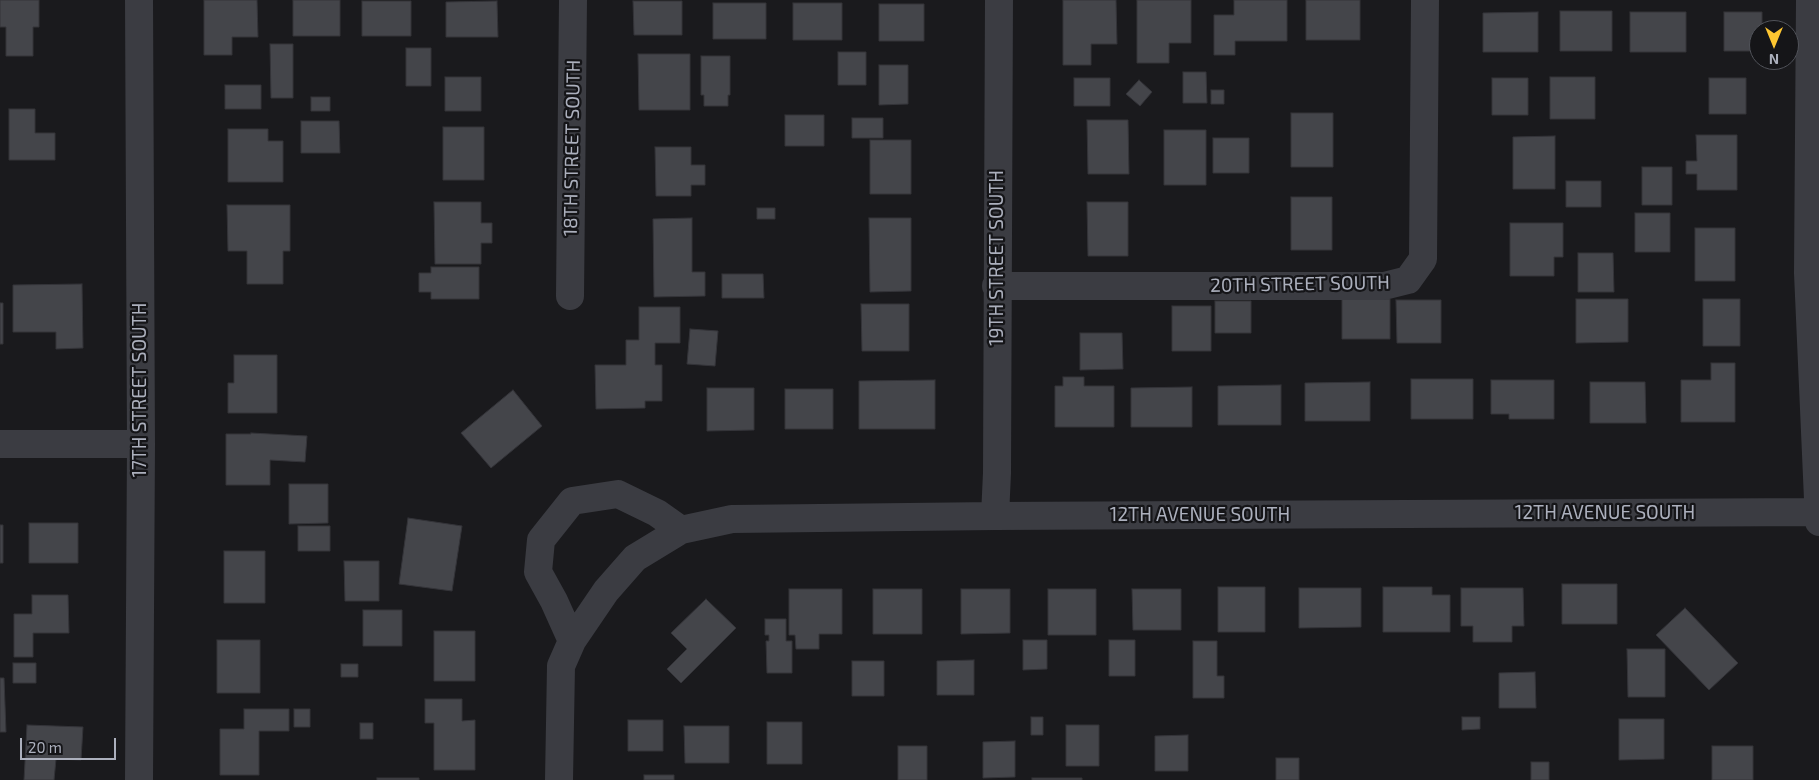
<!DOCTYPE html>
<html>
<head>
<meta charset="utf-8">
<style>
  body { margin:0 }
  #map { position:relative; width:1819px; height:780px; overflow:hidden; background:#1a1a1d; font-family:"Exo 2",sans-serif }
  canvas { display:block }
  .north { position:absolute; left:1749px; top:20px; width:50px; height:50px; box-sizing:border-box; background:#151518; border:1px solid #51535a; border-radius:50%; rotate:180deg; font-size:14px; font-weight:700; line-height:20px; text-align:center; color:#acb0bd }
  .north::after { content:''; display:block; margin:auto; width:18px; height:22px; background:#fec631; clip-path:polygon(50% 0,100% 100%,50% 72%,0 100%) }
  .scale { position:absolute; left:20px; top:738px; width:96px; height:22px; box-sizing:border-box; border:2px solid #acb0bd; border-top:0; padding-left:6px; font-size:15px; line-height:18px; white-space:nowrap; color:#acb0bd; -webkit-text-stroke:4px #151518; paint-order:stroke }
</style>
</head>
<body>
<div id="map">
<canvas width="1819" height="780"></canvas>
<div class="north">N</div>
<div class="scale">20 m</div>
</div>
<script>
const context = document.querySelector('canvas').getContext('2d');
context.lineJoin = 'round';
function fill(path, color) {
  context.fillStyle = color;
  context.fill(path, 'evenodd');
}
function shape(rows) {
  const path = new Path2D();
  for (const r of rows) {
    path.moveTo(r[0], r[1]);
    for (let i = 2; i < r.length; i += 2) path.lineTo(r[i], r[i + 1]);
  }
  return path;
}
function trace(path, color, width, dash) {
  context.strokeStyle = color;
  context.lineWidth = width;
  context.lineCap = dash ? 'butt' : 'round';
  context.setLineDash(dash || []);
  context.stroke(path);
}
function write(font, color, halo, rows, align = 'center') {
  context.font = font + ' "Exo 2",sans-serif';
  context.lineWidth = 4.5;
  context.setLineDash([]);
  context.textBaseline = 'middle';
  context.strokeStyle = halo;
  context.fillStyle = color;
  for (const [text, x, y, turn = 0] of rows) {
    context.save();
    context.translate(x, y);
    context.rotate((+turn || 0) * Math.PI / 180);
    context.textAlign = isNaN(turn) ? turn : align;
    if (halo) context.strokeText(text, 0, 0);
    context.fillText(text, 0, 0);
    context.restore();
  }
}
const building = shape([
  [0,0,39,0,39,27,33,27,33,56,6,56,6,27,0,27,0,0],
  [204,0,257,0,258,37,232,37,232,55,204,55,204,0],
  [293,0,340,0,340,36,293,36,293,0],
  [1063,0,1116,0,1117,44,1091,44,1091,65,1063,65,1063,0],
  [1137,0,1191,0,1191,43,1169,43,1169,63,1137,63,1137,0],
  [1234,0,1287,0,1287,41,1235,41,1235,55,1214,55,1214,15,1234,15,1234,0],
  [1306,0,1360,0,1360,40,1306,40,1306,0],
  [362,1,411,1,411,36,362,36,362,1],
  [497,1,498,37,446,37,446,2,497,1],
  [633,1,682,1,682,35,634,35,633,1],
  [713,3,766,3,766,39,713,39,713,3],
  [793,3,842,3,842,40,793,40,793,3],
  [879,4,924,4,924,41,879,41,879,4],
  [1560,11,1612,11,1612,51,1560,51,1560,11],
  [1538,12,1538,52,1483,52,1483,13,1538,12],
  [1630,12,1686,12,1686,52,1630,52,1630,12],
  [1724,12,1762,12,1762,30,1759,30,1759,51,1724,51,1724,12],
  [270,44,293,44,293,98,271,98,270,44],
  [406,48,431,48,431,86,406,86,406,48],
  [838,52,866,52,866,85,838,85,838,52],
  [638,54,690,54,690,110,639,110,638,54],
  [701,56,730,56,730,95,728,95,728,106,704,106,704,95,701,95,701,56],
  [879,65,908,65,908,104,879,105,879,65],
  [1183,72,1206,72,1207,103,1183,103,1183,72],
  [445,77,481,77,481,111,445,111,445,77],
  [1550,77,1595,77,1595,119,1550,119,1550,77],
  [1074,78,1110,78,1110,106,1074,106,1074,78],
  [1492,78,1528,78,1528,115,1492,115,1492,78],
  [1709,78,1746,78,1746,114,1709,114,1709,78],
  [1139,80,1152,92,1140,106,1126,94,1139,80],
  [225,85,261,85,261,109,225,109,225,85],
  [1211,90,1224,90,1224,104,1211,104,1211,90],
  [311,97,330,97,330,111,311,111,311,97],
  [9,109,35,109,35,133,55,133,55,160,9,160,9,109],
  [1291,113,1333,113,1333,167,1291,167,1291,113],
  [785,115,824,115,824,146,785,146,785,115],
  [852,118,883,118,883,138,852,138,852,118],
  [1087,120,1128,120,1129,174,1088,174,1087,120],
  [301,121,339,121,340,153,301,153,301,121],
  [443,127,484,127,484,180,443,180,443,127],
  [228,129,268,129,268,141,283,141,283,182,228,182,228,129],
  [1164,130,1206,130,1206,185,1164,185,1164,130],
  [1696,135,1737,135,1737,190,1697,190,1697,174,1686,174,1686,161,1697,161,1696,135],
  [1555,136,1555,189,1513,189,1513,137,1555,136],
  [1213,138,1249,138,1249,173,1213,173,1213,138],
  [870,140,911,140,911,194,870,194,870,140],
  [655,147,691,147,691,165,705,165,705,185,691,185,691,196,656,196,655,147],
  [1642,167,1672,167,1672,205,1642,205,1642,167],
  [1566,181,1601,181,1601,207,1566,207,1566,181],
  [1291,197,1332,197,1332,250,1291,250,1291,197],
  [434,202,481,202,481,223,492,223,492,243,481,243,481,264,435,264,434,202],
  [1087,202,1128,202,1128,256,1088,256,1087,202],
  [227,205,290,205,290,251,283,251,283,284,247,284,247,251,228,251,227,205],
  [757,208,775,208,775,219,757,219,757,208],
  [1635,213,1670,213,1670,252,1635,252,1635,213],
  [692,218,692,272,705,272,705,296,654,297,653,219,692,218],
  [869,218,911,218,911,291,870,292,869,218],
  [1510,223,1563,223,1563,257,1554,257,1554,276,1510,276,1510,223],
  [1695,228,1735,228,1735,281,1695,281,1695,228],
  [1578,253,1613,253,1614,292,1578,292,1578,253],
  [431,267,479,267,479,299,431,299,431,292,419,292,419,273,431,273,431,267],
  [722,274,763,274,764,298,722,298,722,274],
  [82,284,83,348,56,349,56,332,13,332,13,285,82,284],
  [1342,299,1390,299,1390,339,1342,339,1342,299],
  [1576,299,1628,299,1628,342,1576,343,1576,299],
  [1703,299,1740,299,1740,346,1703,346,1703,299],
  [1396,300,1441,300,1441,343,1397,343,1396,300],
  [1215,301,1251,301,1251,333,1215,333,1215,301],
  [0,303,3,303,3,344,0,344,0,303],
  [861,304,909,304,909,351,862,351,861,304],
  [1172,306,1211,306,1211,351,1172,351,1172,306],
  [639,307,680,307,680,343,655,343,655,365,662,365,662,401,645,401,645,408,596,409,595,365,626,365,626,340,639,340,639,307],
  [690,329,718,331,715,366,687,364,690,329],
  [1080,333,1122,333,1123,369,1080,370,1080,333],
  [234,355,277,355,277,413,228,413,228,383,234,383,234,355],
  [1711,363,1735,363,1735,422,1681,422,1681,380,1711,380,1711,363],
  [1063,377,1084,377,1084,386,1114,386,1114,427,1055,427,1055,386,1063,386,1063,377],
  [1411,379,1473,379,1473,419,1411,419,1411,379],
  [935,380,935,429,859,429,859,381,935,380],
  [1491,380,1554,380,1554,419,1509,419,1509,414,1491,414,1491,380],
  [1370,382,1370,421,1305,421,1305,383,1370,382],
  [1590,382,1645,382,1646,423,1590,423,1590,382],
  [1281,385,1281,425,1218,425,1218,386,1281,385],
  [1192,387,1192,427,1131,427,1131,388,1192,387],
  [707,388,754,388,754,430,707,431,707,388],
  [785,389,833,389,833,429,785,429,785,389],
  [513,390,542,426,491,468,461,433,513,390],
  [251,433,307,436,305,462,270,460,270,485,226,485,226,434,251,434,251,433],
  [289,484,328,484,328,523,289,524,289,484],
  [408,518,462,526,452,591,399,584,408,518],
  [29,523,78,523,78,563,29,563,29,523],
  [0,525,3,525,3,563,0,563,0,525],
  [298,526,330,526,330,551,298,551,298,526],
  [224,551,265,551,265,603,224,603,224,551],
  [344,561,379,561,379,601,345,601,344,561],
  [1562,584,1617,584,1617,624,1562,624,1562,584],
  [1218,587,1265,587,1265,632,1218,632,1218,587],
  [1383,587,1432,587,1432,595,1450,595,1450,632,1383,632,1383,587],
  [1299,588,1361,588,1361,627,1299,628,1299,588],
  [1461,588,1523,588,1524,626,1512,626,1512,642,1473,642,1473,626,1461,626,1461,588],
  [789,589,842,589,842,634,819,634,819,649,796,649,795,635,789,635,789,589],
  [873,589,922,589,922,634,873,634,873,589],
  [961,589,1010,589,1010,633,961,634,961,589],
  [1048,589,1096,589,1096,635,1048,635,1048,589],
  [1132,589,1181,589,1181,630,1133,630,1132,589],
  [32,595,68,595,69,633,33,633,33,657,14,657,14,614,32,614,32,595],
  [706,599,736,628,681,683,667,669,687,649,671,633,706,599],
  [1685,608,1738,663,1709,690,1656,635,1685,608],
  [363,610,402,610,402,646,363,646,363,610],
  [765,619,786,619,786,641,792,641,792,673,767,673,766,641,769,641,769,635,765,635,765,619],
  [434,631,475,631,475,681,434,681,434,631],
  [217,640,260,640,260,693,217,693,217,640],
  [1023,640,1047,640,1047,669,1023,670,1023,640],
  [1109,640,1135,640,1135,676,1109,676,1109,640],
  [1193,641,1217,641,1217,676,1224,676,1224,698,1193,698,1193,641],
  [1627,649,1665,649,1665,697,1628,697,1627,649],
  [974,660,974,695,937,695,937,661,974,660],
  [852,661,884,661,884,696,852,696,852,661],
  [13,663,36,663,36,683,13,683,13,663],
  [341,664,358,664,358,677,341,677,341,664],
  [1535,672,1536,708,1499,708,1499,673,1535,672],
  [0,678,4,678,6,732,0,732,0,678],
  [425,699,462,699,462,721,475,720,475,770,434,770,434,723,425,723,425,699],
  [244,709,289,709,289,731,259,731,259,775,220,775,220,729,244,729,244,709],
  [294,709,310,709,310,727,294,727,294,709],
  [1031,717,1043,717,1043,735,1031,735,1031,717],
  [1462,717,1480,717,1480,729,1462,730,1462,717],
  [1619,719,1664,719,1664,759,1619,760,1619,719],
  [628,720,663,720,663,751,628,751,628,720],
  [767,722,802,722,802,764,767,764,767,722],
  [360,723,373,723,373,739,360,739,360,723],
  [27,725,83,727,81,760,56,759,54,780,24,780,27,725],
  [1066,725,1099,725,1099,766,1066,766,1066,725],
  [684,726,729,726,729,763,685,763,684,726],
  [1188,735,1188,771,1155,771,1155,736,1188,735],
  [1015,741,1015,777,983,778,983,742,1015,741],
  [898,746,927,746,927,780,898,780,898,746],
  [1712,746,1753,746,1753,780,1712,780,1712,746],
  [1276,758,1299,758,1299,780,1276,780,1276,758],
  [1531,762,1549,762,1549,780,1531,780,1531,762],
  [644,775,674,775,674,780,644,780,644,775],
  [377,778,419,778,419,780,377,780,377,778],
  [1032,778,1082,778,1082,780,1032,780,1032,778]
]);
fill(building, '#44454a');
trace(building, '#343439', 1);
trace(shape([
  [1810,0,1808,273,1819,522],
  [996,286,1384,286,1408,280,1423,259,1425,0],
  [570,296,573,0],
  [0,444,141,444],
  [995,516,997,473,999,0],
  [572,641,554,601,538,572,541,540,572,501,618,494,657,513,681,530],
  [139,780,141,444,139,0],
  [559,780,561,666,572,641,606,591,635,558,681,530,732,519,995,516,1818,512]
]), '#3b3c42', 28);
write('19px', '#acb0bd', '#151518', [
  ["18TH STREET SOUTH",572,148,-89],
  ["19TH STREET SOUTH",997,258,-90],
  ["20TH STREET SOUTH",1300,284,-1],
  ["17TH STREET SOUTH",140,390,-90],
  ["12TH AVENUE SOUTH",1605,513],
  ["12TH AVENUE SOUTH",1200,515]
]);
</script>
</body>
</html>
